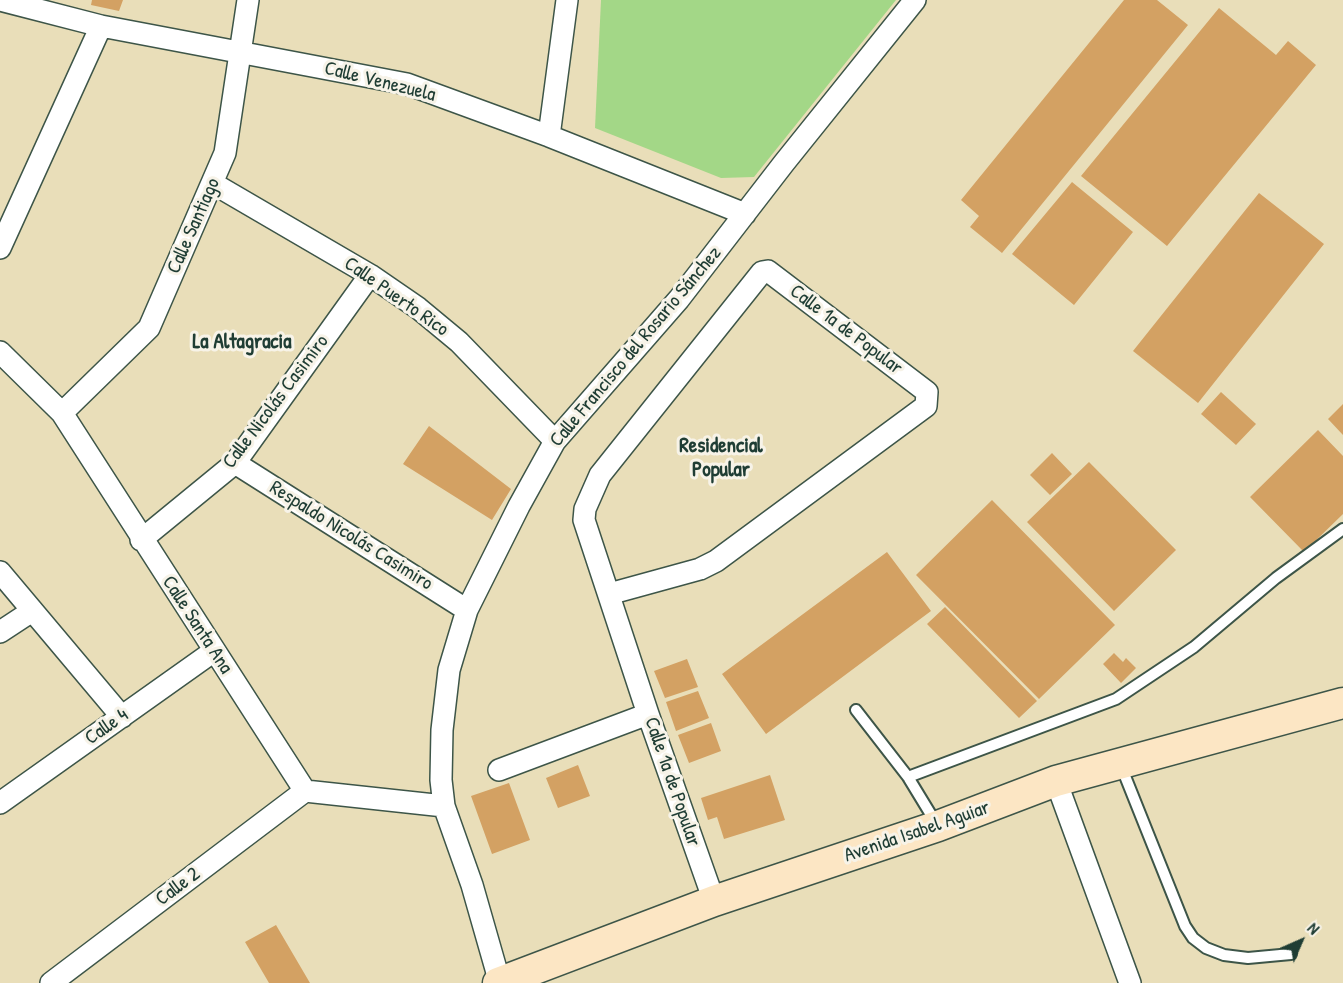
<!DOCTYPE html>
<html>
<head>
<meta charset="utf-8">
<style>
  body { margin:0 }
  #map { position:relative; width:1343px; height:983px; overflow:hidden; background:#e9deb9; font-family:"Patrick Hand",sans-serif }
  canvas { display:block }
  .north { position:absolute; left:1271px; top:911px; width:60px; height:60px; -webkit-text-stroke:4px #f7f3e8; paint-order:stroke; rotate:45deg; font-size:16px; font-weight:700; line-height:24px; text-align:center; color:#1f3d34 }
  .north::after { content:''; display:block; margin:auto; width:21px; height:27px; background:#1f3d34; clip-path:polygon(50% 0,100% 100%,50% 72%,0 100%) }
</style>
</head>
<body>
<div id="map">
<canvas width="1343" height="983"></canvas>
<div class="north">N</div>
</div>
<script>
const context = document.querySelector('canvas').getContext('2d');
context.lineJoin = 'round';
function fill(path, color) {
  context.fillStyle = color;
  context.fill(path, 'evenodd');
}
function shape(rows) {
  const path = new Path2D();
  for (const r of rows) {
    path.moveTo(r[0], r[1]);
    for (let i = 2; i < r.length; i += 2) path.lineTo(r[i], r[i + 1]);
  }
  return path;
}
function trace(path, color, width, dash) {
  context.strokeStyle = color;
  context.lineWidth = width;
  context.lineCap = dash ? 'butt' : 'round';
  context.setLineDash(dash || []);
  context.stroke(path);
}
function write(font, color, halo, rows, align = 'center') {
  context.font = font + ' "Patrick Hand",sans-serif';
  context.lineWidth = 6;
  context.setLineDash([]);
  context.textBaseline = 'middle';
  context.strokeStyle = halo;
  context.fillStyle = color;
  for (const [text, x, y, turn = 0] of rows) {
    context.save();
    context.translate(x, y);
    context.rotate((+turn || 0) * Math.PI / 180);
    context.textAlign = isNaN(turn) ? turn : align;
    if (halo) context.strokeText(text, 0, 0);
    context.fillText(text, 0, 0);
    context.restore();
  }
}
fill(shape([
  [601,0,896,0,754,177,721,178,595,128]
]), '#a3d787');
fill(shape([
  [92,0,123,0,119,11,91,5],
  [1124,0,1157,0,1188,25,1002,253,970,227,979,216,961,200],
  [1219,8,1276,55,1288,41,1316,65,1167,246,1081,176],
  [1072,182,1133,232,1074,305,1012,254],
  [1259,193,1324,244,1198,403,1133,351],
  [1221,392,1256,424,1236,445,1201,414],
  [1343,404,1343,435,1328,419],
  [429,426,511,489,492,520,403,464],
  [1318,430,1343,456,1343,514,1304,552,1250,497],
  [1052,453,1072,474,1050,495,1030,475],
  [1089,462,1176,550,1114,611,1027,522],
  [992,500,1115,625,1039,699,916,575],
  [887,552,931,611,766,734,722,674],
  [945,607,1037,701,1019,718,927,624],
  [1114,653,1123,662,1126,658,1136,668,1121,683,1103,664],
  [687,659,698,687,665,698,654,671],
  [698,691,709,718,676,731,666,702],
  [711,723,721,751,689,763,678,735],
  [578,765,590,796,558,808,546,778],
  [770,775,785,820,724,839,717,817,708,820,701,798],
  [509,783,530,840,492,854,471,796],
  [276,925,310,983,269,983,245,942]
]), '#d3a163');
const service = shape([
  [856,710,908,777,936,823],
  [1121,766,1185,926,1193,938,1206,948,1224,955,1248,958,1291,954],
  [908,777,1116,699,1194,647,1276,578,1343,529]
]);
const minor = shape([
  [0,0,101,26,407,84,549,136,745,214],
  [549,136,567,0],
  [214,184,370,275,418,308,459,342,555,441],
  [0,248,101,26],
  [0,352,62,413,305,791],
  [62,413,149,328,225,153,248,0],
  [235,463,467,610],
  [141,540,235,463,370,275],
  [0,572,122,717],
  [609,594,700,569,716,561,926,406,927,392,768,271,762,272,600,475,585,509,584,520,648,714,714,901],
  [0,632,32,611],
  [499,770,648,714],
  [1056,781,1130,983],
  [305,791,444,806],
  [0,803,214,651],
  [51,983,305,791],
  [500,983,472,885,444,806,441,780,442,730,449,670,467,610,519,506,555,441,679,299,784,163,915,0]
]);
const secondary = shape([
  [498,983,714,901,938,826,1056,781,1343,703]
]);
trace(service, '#3d5548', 14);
trace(minor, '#3d5548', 24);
trace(secondary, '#3d5548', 33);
trace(service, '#fff', 10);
trace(minor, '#fff', 21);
trace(secondary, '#fce6c4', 30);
write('20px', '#1f3d34', '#f7f3e8', [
  ["Calle Venezuela",380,82,14],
  ["Calle Santiago",194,226,-66],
  ["Calle Puerto Rico",396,297,35],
  ["Calle 1a de Popular",846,330,37],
  ["Calle Francisco del Rosario Sánchez",636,347,-50],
  ["Calle Nicolás Casimiro",276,402,-53],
  ["Respaldo Nicolás Casimiro",351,536,32],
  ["Calle Santa Ana",197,625,57],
  ["Calle 4",107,727,-35],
  ["Calle 1a de Popular",672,782,71],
  ["Avenida Isabel Aguiar",917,832,-19],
  ["Calle 2",178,887,-37]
]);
write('bold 21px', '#1f3d34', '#f7f3e8', [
  ["La Altagracia",242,342],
  ["Residencial",721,446],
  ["Popular",721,470]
]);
</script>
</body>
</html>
